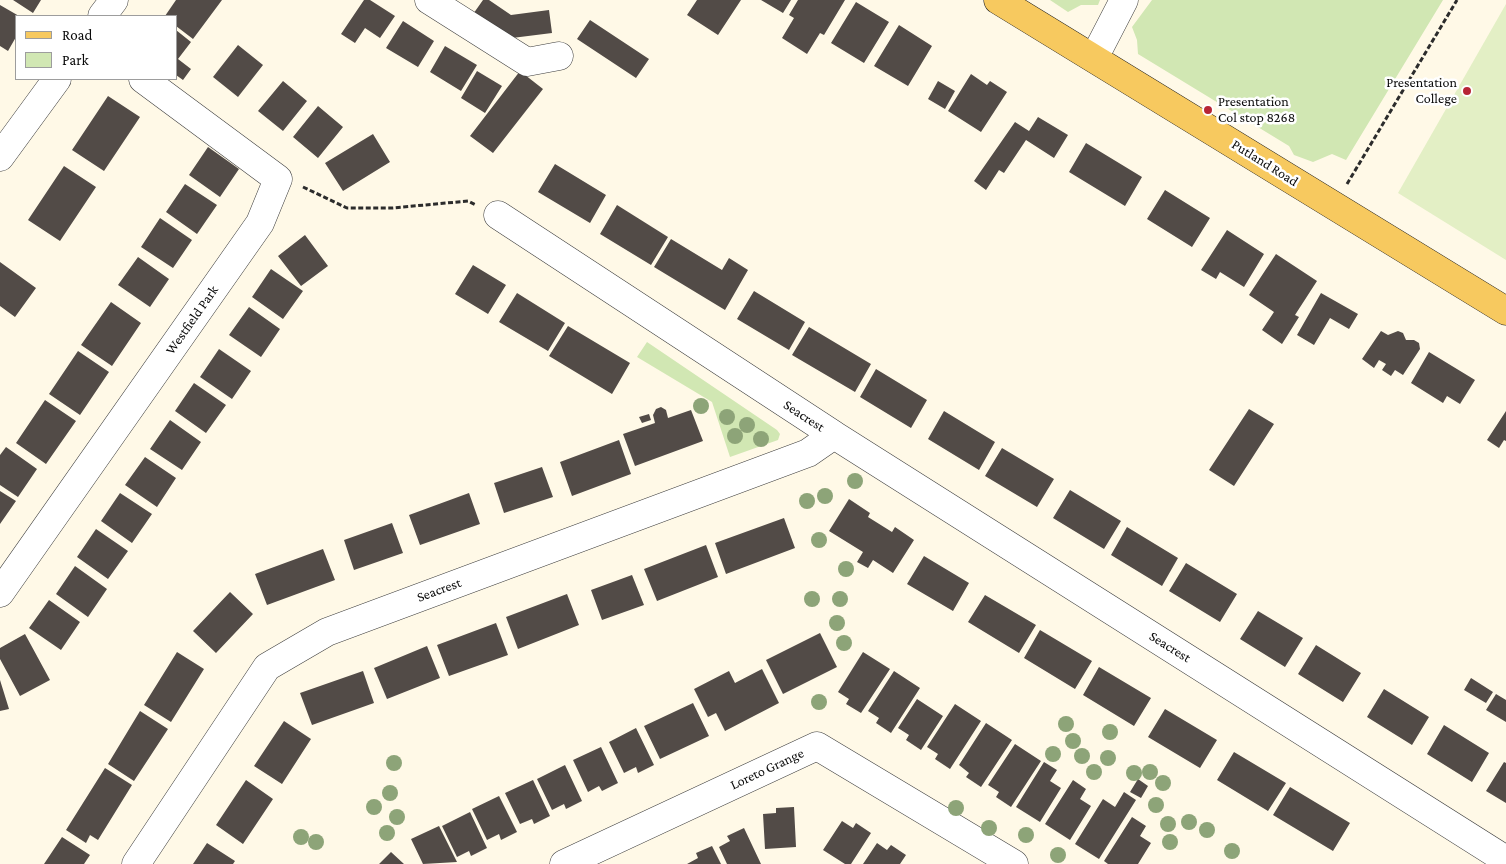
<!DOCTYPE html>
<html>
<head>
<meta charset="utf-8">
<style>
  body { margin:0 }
  #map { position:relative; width:1506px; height:864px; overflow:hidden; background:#fff9e7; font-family:"Crimson Pro",serif }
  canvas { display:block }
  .legend { position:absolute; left:15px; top:15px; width:162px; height:65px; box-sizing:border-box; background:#fff; border:1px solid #9d9d9d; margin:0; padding:6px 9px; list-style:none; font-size:15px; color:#0a0a0a }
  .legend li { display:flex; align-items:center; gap:10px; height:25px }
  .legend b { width:25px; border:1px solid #9d9d9d }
</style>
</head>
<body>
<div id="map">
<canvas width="1506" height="864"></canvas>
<ul class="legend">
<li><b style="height:6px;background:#f7c95f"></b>Road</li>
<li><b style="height:14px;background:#d1e7b3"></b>Park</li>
</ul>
</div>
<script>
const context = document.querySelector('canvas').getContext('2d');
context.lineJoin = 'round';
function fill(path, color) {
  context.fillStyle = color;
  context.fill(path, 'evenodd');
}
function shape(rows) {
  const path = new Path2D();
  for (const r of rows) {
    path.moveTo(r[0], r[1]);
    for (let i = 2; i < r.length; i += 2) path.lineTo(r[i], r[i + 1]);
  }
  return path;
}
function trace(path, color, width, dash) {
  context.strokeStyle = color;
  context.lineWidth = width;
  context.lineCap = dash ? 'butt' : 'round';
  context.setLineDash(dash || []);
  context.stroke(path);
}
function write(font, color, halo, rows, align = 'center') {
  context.font = font + ' "Crimson Pro",serif';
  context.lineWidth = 5;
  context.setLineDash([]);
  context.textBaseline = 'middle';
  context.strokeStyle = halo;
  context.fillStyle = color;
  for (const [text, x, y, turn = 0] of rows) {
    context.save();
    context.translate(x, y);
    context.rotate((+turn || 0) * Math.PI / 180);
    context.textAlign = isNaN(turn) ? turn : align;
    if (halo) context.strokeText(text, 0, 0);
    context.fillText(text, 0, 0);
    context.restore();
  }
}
fill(shape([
  [1050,0,1100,0,1098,5,1081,5,1068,12],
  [1152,0,1443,0,1346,160,1332,154,1313,162,1294,155,1289,146,1138,54,1137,40,1132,27],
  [647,342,777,430,780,434,778,440,730,457,712,402,637,357]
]), '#d1e7b3');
fill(shape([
  [1506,4,1506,260,1398,193]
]), '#e3efc5');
fill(shape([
  [13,0,41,0,33,13],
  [176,0,222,0,193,39,176,26,176,16,165,16],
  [364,0,370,0,395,16,380,38,365,28,355,43,341,34],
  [483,0,489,0,511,15,549,10,552,33,504,39,471,17],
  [697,0,741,0,718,35,687,15],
  [761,0,791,0,783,13],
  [798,0,845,0,824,35,820,33,807,54,782,38,794,18,789,15],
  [856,2,889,22,864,63,831,43],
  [0,5,19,16,16,16,16,37,8,51,0,46],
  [590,20,649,59,636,78,577,39],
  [403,21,434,41,418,67,386,48],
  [899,25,932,46,908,86,874,66],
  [176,30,191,42,178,59,191,69,183,80,176,75],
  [238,45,263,65,238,97,213,77],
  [445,46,477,65,461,91,430,72],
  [477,71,502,86,485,113,461,98],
  [520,71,543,89,493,153,470,136],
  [971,74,987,85,990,81,1007,92,981,132,948,111],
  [283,81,307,101,283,131,258,111],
  [938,81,955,91,945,109,928,99],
  [108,96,140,117,104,171,72,150],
  [318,106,343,127,318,158,293,137],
  [1038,117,1068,135,1054,158,1026,140,1004,173,999,170,986,190,974,181,1015,122,1029,131],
  [373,134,390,162,343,191,325,163],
  [1086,143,1142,177,1125,206,1069,172],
  [208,147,239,169,220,197,189,175],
  [555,164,606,195,590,223,538,192],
  [64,166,96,187,60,241,28,220],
  [185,184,217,205,197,234,166,212],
  [1165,190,1210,218,1192,247,1147,219],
  [617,205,668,237,651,265,600,234],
  [160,218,192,240,173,268,141,247],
  [1227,230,1264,254,1244,287,1220,272,1216,279,1201,270],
  [305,235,328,266,301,286,278,256],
  [671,239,722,270,729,258,748,270,725,310,654,267],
  [1276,254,1317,281,1295,315,1299,317,1282,344,1262,330,1274,312,1249,295],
  [138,257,169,279,150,307,118,285],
  [0,262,36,288,15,317,0,306],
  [473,265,506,285,488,314,455,294],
  [271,269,303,291,283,319,252,297],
  [754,291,805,322,789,350,737,319],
  [517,293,565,323,548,351,499,322],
  [1321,293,1358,314,1349,329,1330,318,1314,345,1297,335],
  [111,302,141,323,112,366,81,345],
  [249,307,280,329,261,357,229,335],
  [568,326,630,363,612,394,549,356],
  [809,327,871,364,855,392,792,355],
  [1381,331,1388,335,1398,331,1403,333,1406,340,1414,340,1419,343,1420,349,1403,375,1395,370,1391,376,1382,370,1386,364,1379,360,1374,368,1362,359],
  [219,349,251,371,232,399,200,377],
  [78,351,109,372,80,415,49,394],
  [1429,352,1475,380,1460,404,1447,396,1443,403,1411,383],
  [876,369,927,400,911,428,860,397],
  [194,383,226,405,206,433,175,411],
  [45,400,76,421,46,464,16,443],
  [661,407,666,410,668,418,691,410,703,441,635,466,623,434,655,423,653,415,656,409],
  [1249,409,1274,424,1234,486,1209,470],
  [944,411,995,442,979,470,928,439],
  [1506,411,1506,441,1504,440,1499,448,1487,440],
  [649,414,651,420,642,423,639,417],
  [170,420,201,442,182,470,150,449],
  [619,440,631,474,572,496,560,462],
  [6,447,37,469,18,497,0,485,0,455],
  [1002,448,1054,479,1037,507,985,476],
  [145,457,176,478,157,507,125,485],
  [542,467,553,497,504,513,494,483],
  [1070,490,1121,521,1104,549,1053,518],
  [0,491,16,501,0,524],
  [120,493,152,514,132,543,101,521],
  [469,493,480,524,420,545,409,515],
  [849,499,870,513,868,517,892,532,895,527,914,540,893,573,873,560,868,568,857,562,863,552,829,531],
  [784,518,795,548,726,574,715,543],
  [392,523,403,553,354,570,344,540],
  [1127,527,1178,558,1162,586,1111,555],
  [96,529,128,551,108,579,77,557],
  [706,545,718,577,657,601,644,569],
  [323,549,335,580,267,605,255,574],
  [924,556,969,583,953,611,907,584],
  [1186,563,1237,594,1220,622,1169,591],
  [75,566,107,589,88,617,56,594],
  [632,575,644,605,602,620,591,590],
  [230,592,253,614,216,653,193,631],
  [567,594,579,625,518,649,506,617],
  [985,595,1036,625,1019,653,968,622],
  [49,600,80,622,61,650,29,628],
  [1258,611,1303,638,1285,667,1240,639],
  [496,623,508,655,449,676,437,645],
  [1040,630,1092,661,1075,689,1024,658],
  [820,633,837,667,783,694,766,660],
  [25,634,50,680,20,696,0,659,0,648],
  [1316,645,1361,673,1343,702,1298,674],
  [427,646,440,678,387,699,374,668],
  [177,652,204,669,171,722,144,705],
  [863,652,890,669,861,713,846,704,849,699,838,692],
  [1099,667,1151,698,1134,726,1083,695],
  [762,669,779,703,725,731,716,713,708,717,694,689,729,671,735,683],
  [363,671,374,703,312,725,300,693],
  [894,671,920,688,891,733,876,723,879,718,868,711],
  [1471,678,1493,692,1486,703,1464,690],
  [0,680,9,709,0,711],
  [1384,689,1429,717,1412,745,1367,717],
  [1496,694,1506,700,1506,722,1486,710],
  [917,699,943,716,921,750,906,740,909,735,898,728],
  [693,703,709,736,660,759,644,726],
  [955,704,981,721,950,769,935,759,938,754,927,747],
  [1165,709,1217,740,1200,768,1148,737],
  [140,711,168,729,134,781,108,764],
  [284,721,311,739,282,784,254,766],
  [986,723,1012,740,981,787,966,777,969,773,959,765],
  [1444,725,1489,753,1472,782,1427,754],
  [636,728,654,765,638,773,636,767,624,773,609,742],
  [1015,744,1041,761,1011,807,996,797,999,792,988,785],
  [601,747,618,783,602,791,599,786,588,792,573,760],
  [1234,752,1286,783,1268,811,1217,780],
  [1044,762,1057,770,1050,781,1061,788,1040,822,1016,807],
  [1504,762,1506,763,1506,803,1486,791],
  [565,765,582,801,566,809,564,804,552,810,537,779],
  [105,768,132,785,98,840,90,835,86,843,66,830],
  [1138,779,1148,786,1141,798,1130,792],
  [246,780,273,799,243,844,216,825],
  [533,780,550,816,534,824,532,819,520,824,505,793],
  [1073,780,1086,789,1080,799,1091,806,1070,840,1045,824],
  [1290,787,1350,823,1333,851,1273,815],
  [1124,792,1136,800,1099,859,1075,844,1103,799,1115,807],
  [499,796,517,832,501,840,499,834,487,840,472,809],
  [794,807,796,847,765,849,763,814,776,813,776,808],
  [470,812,487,848,471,856,469,851,457,857,442,826],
  [1132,817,1146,826,1140,836,1151,843,1138,864,1108,864,1104,861],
  [842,821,853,828,856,823,871,833,851,864,845,864,823,850],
  [439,826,457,862,423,864,411,839],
  [744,828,761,864,727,864,719,847,730,841,727,836],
  [62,837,90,855,84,864,44,864],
  [207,843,235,861,233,864,193,864],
  [877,843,887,850,891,845,906,855,900,864,863,864],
  [712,846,721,864,687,864,698,858,696,853],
  [391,852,404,864,379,864]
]), '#524b47');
const minor = shape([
  [429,0,527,62,559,56],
  [102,16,114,0],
  [1094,58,1124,0],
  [0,157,57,79],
  [498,215,834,435],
  [0,593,260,223,278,179,143,79],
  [136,864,267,667,327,632,808,453,834,435,1506,860],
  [564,864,817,746,1014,864]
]);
const major = shape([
  [998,0,1506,311]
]);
trace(minor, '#3d3d3d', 29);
trace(major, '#1b1b1b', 29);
trace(shape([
  [1347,184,1457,0],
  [303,187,347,208,392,208,468,201,476,205]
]), '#2c2c2c', 3, [5, 2.5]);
trace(minor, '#fff', 28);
trace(major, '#f7c95f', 28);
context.fillStyle = '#8da478';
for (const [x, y] of [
  [701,406],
  [727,417],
  [747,425],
  [735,436],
  [761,439],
  [855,481],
  [825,496],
  [807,501],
  [819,540],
  [846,569],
  [812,599],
  [840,599],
  [837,623],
  [844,643],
  [819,702],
  [1066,724],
  [1110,732],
  [1073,741],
  [1053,754],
  [1082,756],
  [1108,758],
  [394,763],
  [1094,772],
  [1150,772],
  [1134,773],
  [1163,783],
  [390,793],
  [1156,805],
  [374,807],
  [956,808],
  [397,817],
  [1189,822],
  [1168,824],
  [989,828],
  [1207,830],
  [387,833],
  [1026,835],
  [301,837],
  [316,842],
  [1170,842],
  [1232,851],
  [1058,855]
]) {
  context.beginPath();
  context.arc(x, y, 8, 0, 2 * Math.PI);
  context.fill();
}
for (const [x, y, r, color] of [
  [1467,91,5,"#b72535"],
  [1208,110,5,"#b72535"]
]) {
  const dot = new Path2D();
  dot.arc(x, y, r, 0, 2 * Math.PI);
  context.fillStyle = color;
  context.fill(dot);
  trace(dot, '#fff', 2);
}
write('14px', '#0a0a0a', '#fff', [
  ["Presentation",1457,83],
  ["College",1457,99],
  ["Presentation",1218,102,"left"],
  ["Col stop 8268",1218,118,"left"]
], 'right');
write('14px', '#0a0a0a', '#fff', [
  ["Putland Road",1265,163,32],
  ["Westfield Park",192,320,-55],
  ["Seacrest",804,416,33],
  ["Seacrest",439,590,-20],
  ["Seacrest",1170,647,32],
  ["Loreto Grange",767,769,-25]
]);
</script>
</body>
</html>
